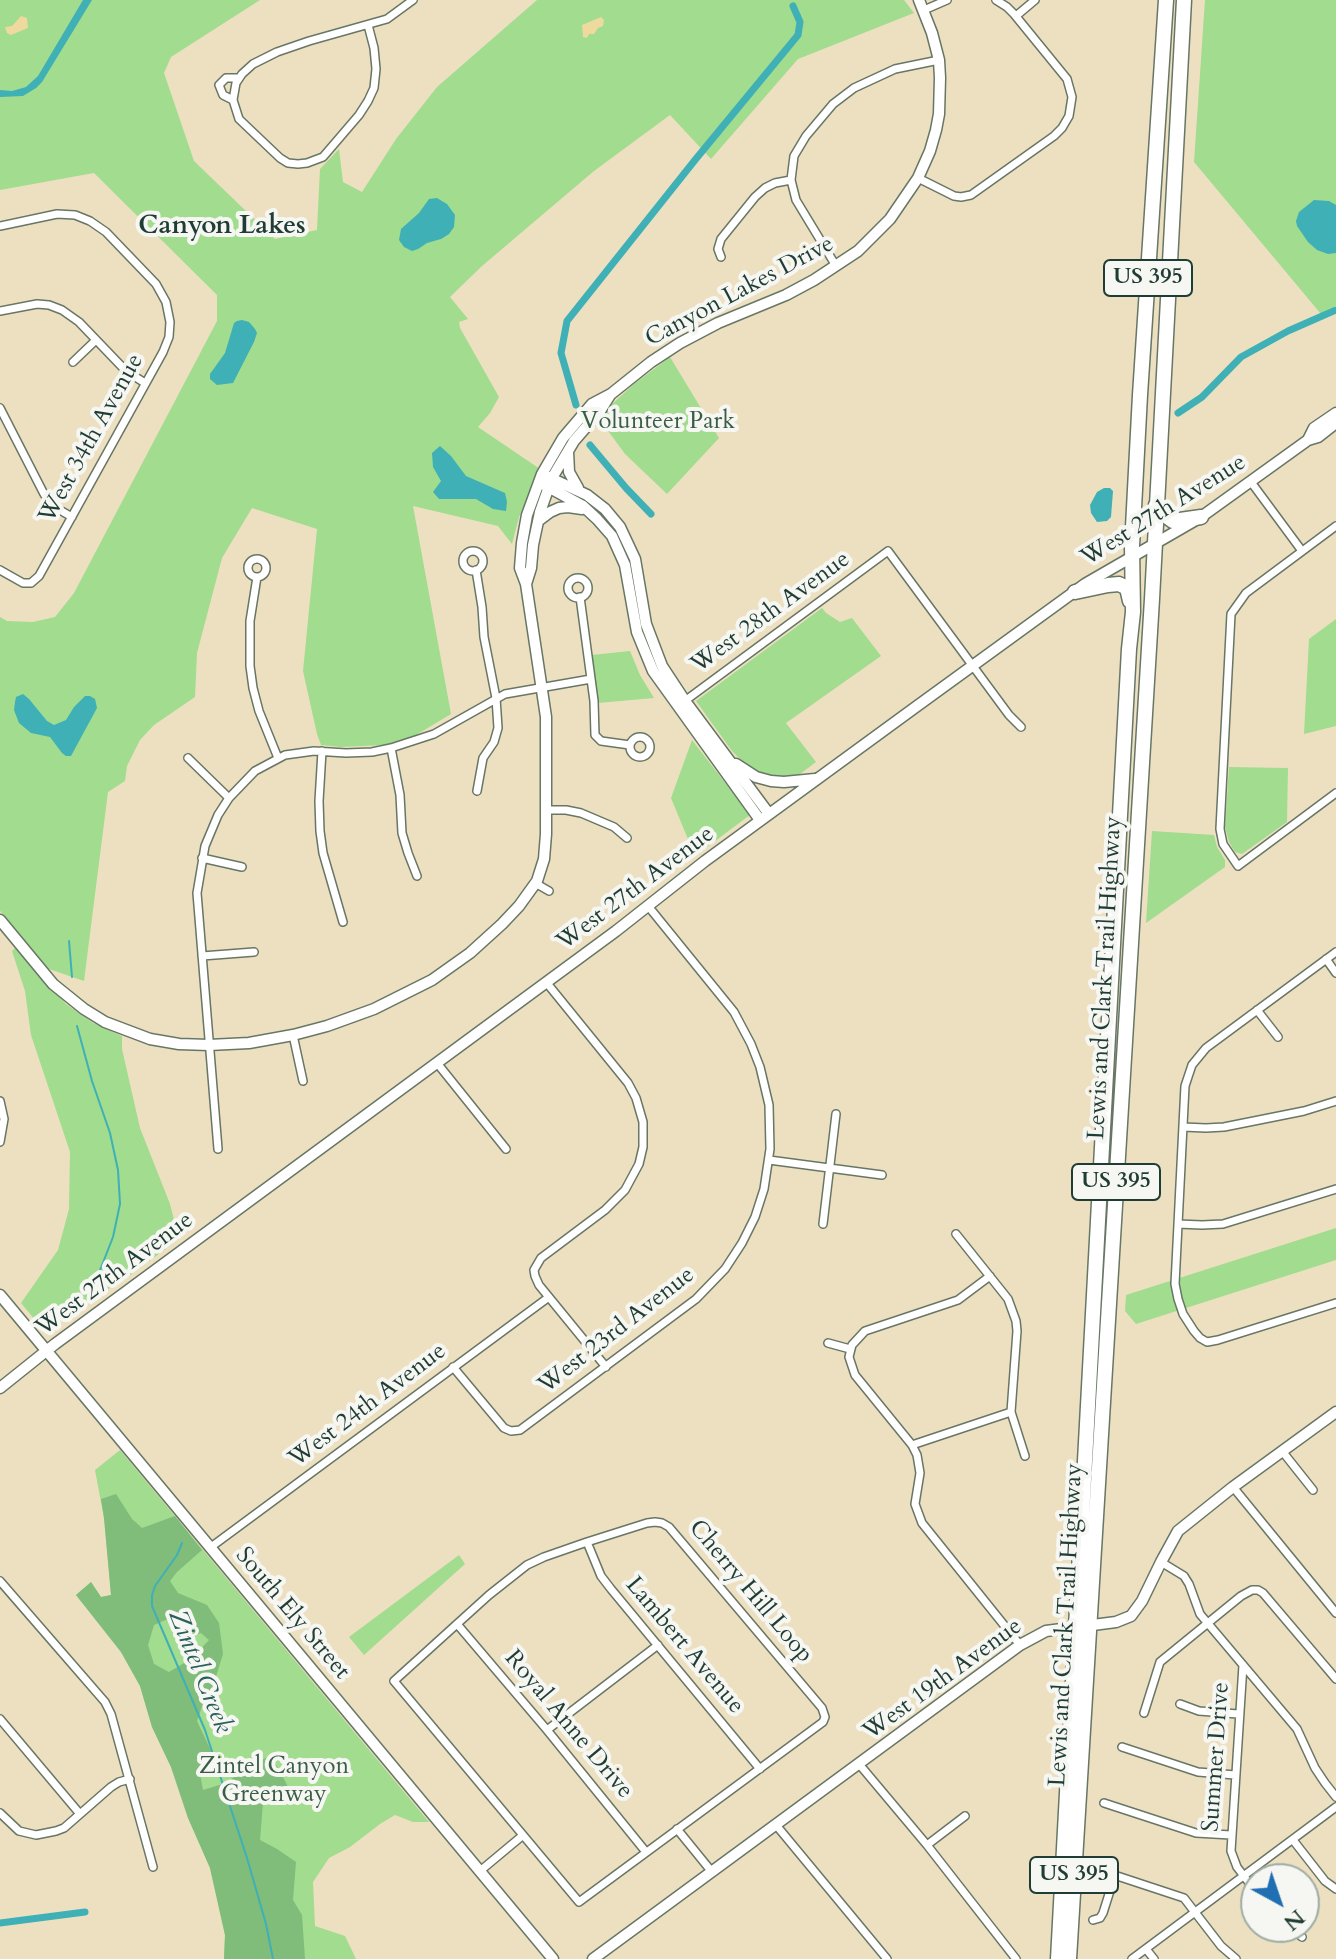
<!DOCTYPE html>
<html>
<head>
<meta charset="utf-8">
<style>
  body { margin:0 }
  #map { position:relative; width:1336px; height:1959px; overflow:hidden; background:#ede0c0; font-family:Cardo,serif }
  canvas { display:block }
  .north { position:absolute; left:1240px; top:1863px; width:80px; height:80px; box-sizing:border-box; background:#f6f6f2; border:2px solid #a0aca6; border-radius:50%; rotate:140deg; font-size:22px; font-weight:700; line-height:32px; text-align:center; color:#1f3d34 }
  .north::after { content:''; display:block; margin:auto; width:28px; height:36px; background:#1f6fb2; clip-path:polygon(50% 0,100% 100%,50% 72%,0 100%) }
</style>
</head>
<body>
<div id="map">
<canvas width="1336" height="1959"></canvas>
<div class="north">N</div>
</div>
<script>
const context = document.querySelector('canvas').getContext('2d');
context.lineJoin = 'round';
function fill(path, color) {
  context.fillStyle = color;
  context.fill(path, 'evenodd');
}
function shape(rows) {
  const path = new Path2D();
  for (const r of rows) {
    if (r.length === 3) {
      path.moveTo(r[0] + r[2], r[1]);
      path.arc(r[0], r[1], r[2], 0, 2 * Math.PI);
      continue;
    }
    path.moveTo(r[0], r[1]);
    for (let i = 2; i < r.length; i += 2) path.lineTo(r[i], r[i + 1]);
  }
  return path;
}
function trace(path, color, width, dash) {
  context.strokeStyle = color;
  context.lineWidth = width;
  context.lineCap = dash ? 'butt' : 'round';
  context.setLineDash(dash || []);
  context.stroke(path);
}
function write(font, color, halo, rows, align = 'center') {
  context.font = font + ' Cardo,serif';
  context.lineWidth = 8;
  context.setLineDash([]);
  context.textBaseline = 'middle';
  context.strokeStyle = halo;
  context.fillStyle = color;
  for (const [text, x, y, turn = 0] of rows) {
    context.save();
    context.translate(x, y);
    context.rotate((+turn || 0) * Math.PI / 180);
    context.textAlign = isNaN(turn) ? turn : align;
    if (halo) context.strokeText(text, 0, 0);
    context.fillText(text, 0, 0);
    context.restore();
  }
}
fill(shape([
  [0,0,260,0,171,57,164,73,194,161,275,239,317,230,320,169,339,149,343,182,362,192,396,139,437,87,537,0,904,0,914,13,798,59,711,159,670,115,594,171,482,266,450,297,468,319,459,322,460,328,499,397,490,413,478,427,540,469,519,517,512,544,498,526,413,506,451,714,411,738,384,745,341,747,321,745,317,734,303,671,317,529,252,508,222,558,197,653,195,697,154,725,140,740,127,766,125,781,108,792,84,981,46,968,0,911,0,617,7,621,33,622,55,617,74,593,217,321,217,295,94,173,0,190],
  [1205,0,1336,0,1336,306,1321,314,1194,162],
  [670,357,719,438,667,494,625,454,598,417,634,384],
  [822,608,826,613,840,622,852,618,881,656,786,723,816,762,800,774,781,777,766,775,747,766,732,751,696,701],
  [1336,619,1336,726,1304,734,1309,639],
  [630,651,640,675,654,698,598,703,592,655],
  [692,740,750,815,695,856,671,798],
  [1229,767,1288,768,1287,822,1242,854,1235,852,1229,842,1225,827],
  [1152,831,1214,835,1217,847,1225,860,1225,867,1146,923],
  [17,946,39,975,66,1004,93,1023,122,1036,122,1049,140,1128,170,1204,179,1239,124,1280,86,1302,45,1332,21,1303,58,1250,69,1209,70,1152,31,1035,25,991,12,951],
  [1336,1228,1336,1260,1136,1324,1125,1311,1126,1295],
  [120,1450,429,1822,413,1822,395,1815,380,1824,350,1847,329,1858,313,1882,315,1926,345,1936,356,1959,224,1959,225,1935,210,1868,188,1818,171,1767,152,1727,140,1686,121,1652,76,1595,91,1582,101,1597,111,1595,104,1518,95,1470],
  [459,1555,465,1564,364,1655,349,1637]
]), '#a1dc8f');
fill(shape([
  [116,1494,132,1519,142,1528,175,1516,202,1550,177,1572,170,1581,178,1593,207,1605,219,1623,223,1654,214,1683,204,1701,197,1721,214,1757,200,1774,203,1790,226,1783,238,1774,269,1756,279,1769,288,1787,263,1803,260,1840,277,1849,296,1862,293,1900,302,1915,305,1959,224,1959,225,1935,210,1868,188,1818,171,1767,152,1727,140,1686,121,1652,76,1595,91,1582,101,1597,111,1595,104,1518,101,1499],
  [168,1619,181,1634,190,1637,201,1633,209,1640,191,1659,169,1672,154,1664,148,1645,154,1625]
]), '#80bc7a');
fill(shape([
  [21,16,27,18,28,28,11,35,7,33,5,27,12,26],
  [601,17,604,20,603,26,598,28,594,34,589,34,587,38,583,37,582,25]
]), '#eeda9e');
fill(shape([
  [83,0,92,0,42,82,36,88,23,96,0,97,0,90,12,91,26,87,38,76],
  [437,198,447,204,455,215,454,227,449,234,441,239,427,243,418,249,412,251,404,247,399,240,401,229,419,213,429,199],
  [1314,200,1329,201,1336,205,1336,253,1328,254,1317,250,1308,242,1297,226,1296,221,1299,212],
  [242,320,249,322,255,329,257,333,254,342,233,383,217,385,210,379,210,374,225,353,234,323,237,321],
  [440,446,451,456,466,476,505,493,507,502,506,511,493,509,476,499,439,499,433,492,441,481,433,467,432,453],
  [1104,488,1110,488,1113,491,1111,517,1107,521,1097,522,1091,513,1090,505,1097,492],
  [23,694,29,699,47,721,54,725,66,720,74,707,85,696,90,696,95,699,97,708,71,756,66,756,62,753,50,737,31,733,19,723,14,710,15,702,16,697]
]), '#3fb0b6');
trace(shape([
  [69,941,72,977],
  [77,1026,92,1081,110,1133,118,1170,120,1204,113,1237,95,1283],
  [182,1543,177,1555,155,1586,152,1595,152,1606,205,1730,247,1858,266,1924,273,1959]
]), '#3fb0b6', 2);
trace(shape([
  [576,405,561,353,567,321,695,160,798,35,800,22,793,6],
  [1178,413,1202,397,1241,357,1288,331,1336,310],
  [590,445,626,488,651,514],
  [0,1923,85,1912]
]), '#3fb0b6', 7);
const street = shape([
  [924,10,947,0],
  [1016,16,1035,0],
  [368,25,374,48,376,69,374,88,368,101,359,115,323,157,307,163,298,164,288,163,280,158,239,119,233,100,236,83,242,74,253,64,277,52,309,41,387,19,413,0],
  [233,100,223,95,219,85,226,78,239,78],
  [918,178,954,196,961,197,971,195,1054,136,1062,128,1069,116,1072,97,1067,79,1014,14,1007,7,996,0],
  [0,226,57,214,75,215,90,221,106,232,156,284,166,302,170,322,169,337,163,352,39,576,31,583,23,583,0,570],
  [721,257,718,249,721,239,755,197,765,188,775,183,791,180],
  [836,266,796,200,791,180,794,156,806,136,833,104,854,88,895,69,939,60],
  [0,311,37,304,49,305,62,310,79,322,126,371,145,383],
  [73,362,96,340],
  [0,408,44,494,58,509,72,517],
  [1251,482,1302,551],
  [1336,526,1246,593,1231,614,1220,829,1223,844,1238,866,1336,793],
  [473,561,10],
  [257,568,9],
  [476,570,482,607,484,637,496,698,498,728,494,742,483,758,477,791],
  [257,577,250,621,250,666,253,688,259,711,278,758],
  [578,588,10],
  [580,597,594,701,595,735,601,741,630,745],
  [682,703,888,551,1009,715,1021,727],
  [640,747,10],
  [391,748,400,795,402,833,408,853,417,876],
  [322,751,319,801,320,831,323,853,343,922],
  [188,758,229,798],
  [547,810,566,810,581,813,614,827,627,838],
  [202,858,242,867],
  [535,883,549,891],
  [1336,952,1206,1048,1192,1065,1185,1086,1175,1284,1178,1299,1183,1314,1194,1331,1200,1338,1207,1342,1218,1340,1336,1303],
  [202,956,254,952],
  [1326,959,1336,973],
  [546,982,628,1083,636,1098,643,1122,643,1147,639,1164,625,1190,605,1210,541,1258,534,1270,535,1276,539,1285,606,1367],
  [1257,1010,1278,1037],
  [293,1035,303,1081],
  [437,1063,506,1149],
  [0,1101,4,1119,0,1142],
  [1183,1127,1206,1128,1224,1127,1304,1111,1336,1101],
  [218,1149,197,893,205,846,218,815,229,798,255,771,285,755,314,751,346,753,372,752,391,748,434,734,505,694,591,679],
  [769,1160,882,1175],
  [823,1224,836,1114],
  [1178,1224,1202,1225,1223,1224,1336,1189],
  [956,1234,1008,1299,1016,1321,1017,1331,1011,1412,1025,1456],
  [990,1276,958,1300,865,1331,852,1345,849,1357,855,1375,912,1445,917,1455,920,1473,915,1504,922,1523,1020,1645],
  [828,1343,850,1349],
  [453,1367,504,1428,511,1431,520,1430,696,1299,725,1269,742,1243,755,1217,764,1189,770,1149,769,1105,760,1067,751,1044,734,1012,648,906],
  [912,1445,1011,1412],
  [1282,1451,1313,1490],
  [1233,1487,1336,1613],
  [655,1522,662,1523,669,1527,822,1708,825,1717,823,1722,579,1902,394,1681,489,1595,527,1565,544,1557,587,1542,647,1523,655,1522],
  [587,1542,601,1576,611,1589,760,1769],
  [211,1547,549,1297],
  [1161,1562,1184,1576,1189,1584,1200,1614,1297,1729,1315,1768,1325,1783,1336,1797],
  [0,1581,105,1702,111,1714,153,1867],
  [457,1624,547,1730,646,1852],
  [1243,1665,1231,1851,1237,1867,1256,1892],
  [1180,1704,1199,1711,1238,1714],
  [1144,1713,1160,1662,1241,1596,1252,1590,1258,1590,1263,1593,1336,1679],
  [0,1719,80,1814],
  [547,1730,658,1645],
  [1122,1747,1198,1772,1235,1775],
  [859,1764,927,1845,1016,1959],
  [1104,1803,1196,1833,1231,1835],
  [0,1813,19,1831,36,1835,56,1831,64,1828,111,1787,119,1782,130,1779],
  [776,1825,887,1959],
  [677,1829,712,1872],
  [1293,1840,1325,1881,1336,1889],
  [927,1845,965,1816],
  [1096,1869,1184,1898,1221,1946,1236,1959],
  [480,1871,522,1836],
  [1093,1920,1100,1918,1103,1913,1115,1875],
  [1290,1927,1302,1937],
  [1146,1949,1154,1959],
  [1132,1959,1336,1807]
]);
const secondary = shape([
  [1308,440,1314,428,1336,413],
  [568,451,569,472,578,488],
  [542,474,587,495,605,509,620,527,635,559,646,624,662,666,685,701,769,814],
  [539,482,583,506,597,519,612,536,625,565,637,632,653,671,760,820],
  [538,521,550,512,559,508,568,507,582,509],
  [526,584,531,568,533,545,540,512,552,478,574,441,600,411,610,395],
  [736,764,756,777,771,781,784,782,815,779],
  [0,920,53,984,84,1009,105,1022,150,1039,179,1044,209,1045,249,1043,293,1035,327,1026,374,1009,432,980,470,953,502,924,519,906,537,881,544,859,546,834,546,717,526,584,520,568,522,543,527,515,542,474,563,438,592,404,611,394,651,362,680,343,718,323,786,295,814,280,858,251,890,219,918,178,930,151,936,130,939,114,940,78,939,60,932,33,919,0],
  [0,1295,553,1959],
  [0,1388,55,1344,616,931,705,861,913,709,1085,584,1201,517,1308,440,1318,437,1336,423],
  [593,1959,1020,1645,1046,1631,1116,1622,1131,1616,1142,1601,1161,1562,1178,1531,1233,1487,1336,1412]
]);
const highway = shape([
  [1156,505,1159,511,1173,521,1201,517],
  [1075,592,1108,585,1119,584,1127,588,1130,601],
  [1058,1959,1129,649,1133,612,1132,546,1140,395,1166,0],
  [1069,1959,1152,599,1184,0]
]);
trace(street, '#677665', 10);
trace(secondary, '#677665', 13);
trace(highway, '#677665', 17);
trace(street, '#fff', 7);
trace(secondary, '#fff', 10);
trace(highway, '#fff', 14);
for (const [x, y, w] of [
  [1148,278,88],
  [1116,1182,88],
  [1074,1875,88]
]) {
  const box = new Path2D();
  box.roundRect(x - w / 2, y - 18, w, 36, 6);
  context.fillStyle = '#f6f6f2';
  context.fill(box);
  trace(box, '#1f3d34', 2);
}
write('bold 22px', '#1f3d34', null, [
  ["US 395",1148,278],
  ["US 395",1116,1182],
  ["US 395",1074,1875]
]);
write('24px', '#1f3d34', '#f6f6f2', [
  ["Canyon Lakes Drive",740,292,-28],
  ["West 34th Avenue",92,439,-61],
  ["West 27th Avenue",1164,511,-32],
  ["West 28th Avenue",771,613,-36],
  ["West 27th Avenue",636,889,-37],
  ["Lewis and Clark Trail Highway",1106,978,-87],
  ["West 27th Avenue",115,1275,-37],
  ["West 23rd Avenue",617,1331,-38],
  ["West 24th Avenue",368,1406,-37],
  ["Cherry Hill Loop",750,1592,50],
  ["South Ely Street",292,1614,50],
  ["Lewis and Clark Trail Highway",1067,1625,-87],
  ["Lambert Avenue",684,1646,50],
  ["West 19th Avenue",943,1680,-36],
  ["Royal Anne Drive",568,1725,50],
  ["Summer Drive",1217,1757,-86]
]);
write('24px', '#395d46', '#f6f6f2', [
  ["Volunteer Park",658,422],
  ["Zintel Canyon",274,1767],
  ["Greenway",274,1795]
]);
write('bold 26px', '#1f3d34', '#f6f6f2', [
  ["Canyon Lakes",222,227]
]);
write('italic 26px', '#29605b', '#f6f6f2', [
  ["Zintel Creek",199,1672,68]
]);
</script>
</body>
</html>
